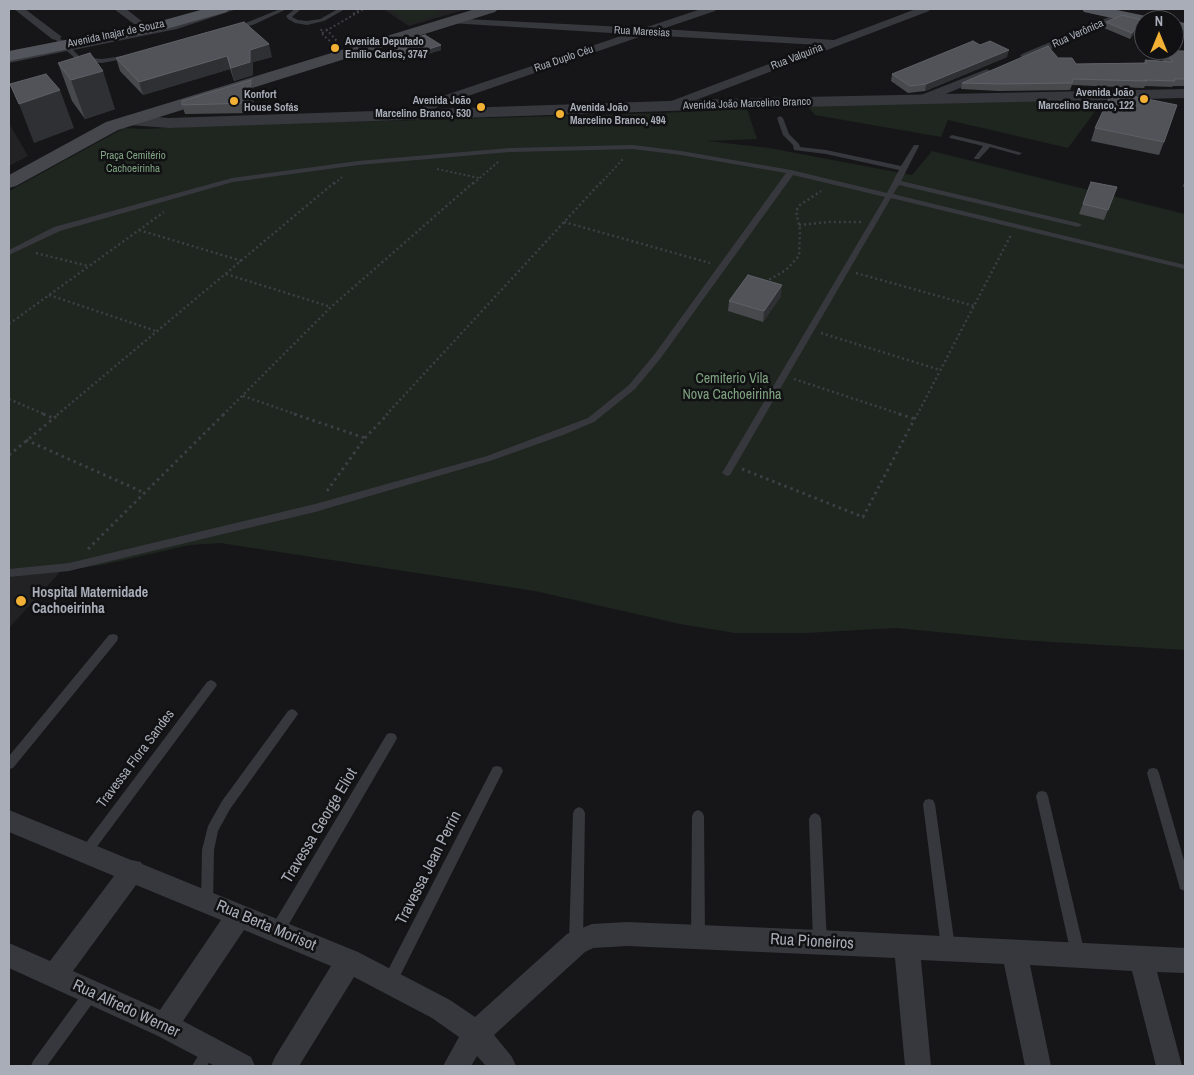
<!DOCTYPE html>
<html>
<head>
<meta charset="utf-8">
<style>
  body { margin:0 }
  #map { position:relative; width:1194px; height:1075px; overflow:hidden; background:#161618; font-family:"Archivo Narrow",sans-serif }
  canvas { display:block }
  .frame { position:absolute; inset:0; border:10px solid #a8adb8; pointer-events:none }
  .north { position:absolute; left:1134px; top:10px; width:50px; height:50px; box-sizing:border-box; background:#111113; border:1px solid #4d4f55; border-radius:50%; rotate:0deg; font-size:14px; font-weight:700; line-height:20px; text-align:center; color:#a8adb8 }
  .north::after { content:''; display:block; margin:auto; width:18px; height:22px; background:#f2b134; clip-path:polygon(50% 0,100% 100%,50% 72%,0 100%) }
</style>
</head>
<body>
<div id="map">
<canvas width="1194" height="1075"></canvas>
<div class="frame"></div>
<div class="north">N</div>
</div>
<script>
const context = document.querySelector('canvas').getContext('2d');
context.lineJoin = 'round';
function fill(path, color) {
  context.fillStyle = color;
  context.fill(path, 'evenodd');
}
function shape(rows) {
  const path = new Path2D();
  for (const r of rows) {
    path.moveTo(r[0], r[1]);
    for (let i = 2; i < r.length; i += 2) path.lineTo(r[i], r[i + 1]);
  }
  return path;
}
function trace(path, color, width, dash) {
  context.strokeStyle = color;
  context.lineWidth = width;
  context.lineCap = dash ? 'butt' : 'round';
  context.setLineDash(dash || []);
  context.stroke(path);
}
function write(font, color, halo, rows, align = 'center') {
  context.font = font + ' "Archivo Narrow",sans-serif';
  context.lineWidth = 5;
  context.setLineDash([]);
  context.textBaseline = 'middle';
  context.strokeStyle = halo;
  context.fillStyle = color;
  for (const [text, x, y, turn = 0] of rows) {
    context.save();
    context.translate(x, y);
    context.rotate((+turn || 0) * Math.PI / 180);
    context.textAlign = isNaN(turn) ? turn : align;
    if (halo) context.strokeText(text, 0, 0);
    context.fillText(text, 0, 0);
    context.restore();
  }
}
fill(shape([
  [383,9,467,9,409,26],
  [9,123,28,156,9,166],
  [61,571,9,628,9,575]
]), '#222225');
fill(shape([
  [388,9,433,9,441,14,410,23],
  [1105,98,1068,148,948,120,941,137,815,115,806,105],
  [747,109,757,139,707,141,769,148,912,175,932,151,1185,214,1185,650,1021,640,896,628,806,633,735,633,680,624,535,591,220,543,190,545,102,565,9,578,9,191,124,128,146,129,277,122,385,121,662,113]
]), '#1e261f');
trace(shape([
  [353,14,361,9],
  [321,29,323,35,331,42],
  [326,29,337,41,335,41],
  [437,169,479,178],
  [334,184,342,177],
  [473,184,498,162],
  [600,184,624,158]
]), '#3d3f44', 2, [2, 2.5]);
trace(shape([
  [564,222,710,263],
  [799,225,828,222,861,222],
  [139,230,242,261],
  [36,253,88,266],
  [856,273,974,306],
  [226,274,331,307],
  [765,282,786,270,799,256,800,230,796,211,800,205,821,191],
  [49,295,156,331],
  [9,324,164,212],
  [821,333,940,370],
  [794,379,903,415],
  [243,396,298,415],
  [9,399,46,415],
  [57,415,335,182],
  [223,415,331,307,474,182],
  [386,415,601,182],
  [917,415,1011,235]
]), '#3d3f44', 2.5, [2, 3]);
trace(shape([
  [43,414,53,418],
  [294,414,365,438],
  [899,414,915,419],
  [26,440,145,493],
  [9,455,59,414],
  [742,469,863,517,917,414],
  [327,491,365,438,388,414],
  [88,549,224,414]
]), '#3d3f44', 3, [2.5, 4]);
fill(shape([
  [229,9,237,9,177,29,73,50,80,57,102,59,130,55,130,57,128,58,102,63,78,61,67,51,9,63,9,59,64,48,53,37,56,35,70,47,174,26,229,9],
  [280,9,287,9,255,24,234,31,231,29,280,9],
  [295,9,301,9,292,17,298,20,307,21,320,19,338,9,345,9,324,21,307,25,295,23,288,19,286,16,295,9],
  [780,116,783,118,789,134,799,144,800,147,826,150,901,166,914,145,918,145,919,146,901,181,1078,223,1082,225,1078,227,899,185,893,194,1185,265,1185,269,891,198,730,475,727,476,722,473,885,197,793,175,660,359,635,389,594,422,563,435,493,460,315,512,69,571,9,577,9,569,69,563,315,504,487,456,588,418,629,385,654,355,786,173,681,155,633,149,510,152,358,165,233,182,60,231,9,255,9,250,54,227,232,178,358,161,510,148,633,145,681,151,791,170,887,193,899,170,826,154,794,150,793,145,783,135,777,118,780,116],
  [952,135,990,144,1022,153,1019,155,990,147,979,159,975,159,974,158,983,146,950,138,949,137,952,135],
  [113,634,117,635,118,638,117,641,13,768,9,769,9,756,109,635,113,634],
  [211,680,215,682,217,685,215,688,90,856,86,858,82,856,80,852,82,848,207,682,211,680],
  [292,709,296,711,298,714,296,717,230,809,218,831,214,850,213,902,212,906,207,908,202,906,201,902,202,850,208,826,222,801,288,711,292,709],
  [391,733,395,734,397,738,395,742,282,936,277,937,272,936,270,931,272,926,387,734,391,733],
  [497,766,501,767,503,771,395,986,390,988,385,986,383,981,385,976,493,767,497,766],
  [1153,768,1157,769,1159,773,1185,864,1185,891,1180,889,1179,885,1147,773,1149,769,1153,768],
  [1042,791,1046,792,1048,796,1085,954,1083,959,1078,961,1073,959,1071,954,1036,796,1038,792,1042,791],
  [929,799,933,800,935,804,955,947,953,952,948,954,943,952,941,947,923,804,925,800,929,799],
  [579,807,583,809,585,813,583,942,581,947,576,949,571,947,569,942,573,813,575,809,579,807],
  [698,810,702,812,704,816,705,937,703,942,698,944,693,942,691,937,692,816,694,812,698,810],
  [815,813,819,815,821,819,827,942,825,947,820,949,815,947,813,942,809,819,811,815,815,813],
  [92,985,97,987,99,992,97,997,47,1066,31,1066,33,1061,87,987,92,985],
  [210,1042,215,1044,217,1049,207,1066,192,1066,205,1044,210,1042]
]), '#37383d');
fill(shape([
  [14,9,25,9,62,37,56,40,52,39,14,9],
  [114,9,126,9,143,22,142,24,134,24,114,9],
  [701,9,716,9,715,11,662,29,834,40,916,9,930,9,929,11,670,110,666,109,664,106,666,103,819,45,645,35,439,106,424,117,420,118,414,114,431,100,627,34,450,23,446,22,445,20,446,18,644,28,701,9],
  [1121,12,1125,13,1126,15,1125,17,1030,58,1026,59,1020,56,1022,54,1121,12],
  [987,69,993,73,991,75,929,101,925,102,919,98,921,95,987,69],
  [9,810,131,860,141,862,142,864,358,952,450,1000,475,1017,567,934,592,924,627,922,820,930,1185,948,1185,973,1157,972,1182,1066,1156,1066,1132,971,1030,965,1051,1066,1025,1066,1004,964,921,960,931,1066,905,1066,895,958,627,946,593,948,585,952,494,1035,512,1057,516,1066,486,1066,477,1056,471,1066,443,1066,459,1037,432,1018,354,977,299,1066,271,1066,275,1057,331,966,244,930,183,1021,251,1057,255,1066,215,1066,156,1035,9,968,9,943,50,961,114,876,9,832,9,810],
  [136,885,221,920,160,1010,73,971,136,885]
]), '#37383d');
fill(shape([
  [1185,89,1185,98,756,108,169,128,129,125,123,123,121,120,123,117,129,115,169,118,756,98,1185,89]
]), '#37383d');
fill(shape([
  [475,9,498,9,495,12,118,130,16,186,9,188,9,175,106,122,475,9]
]), '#45474d');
fill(shape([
  [204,9,229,9,227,12,159,31,9,61,9,51,157,22,204,9],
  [1082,9,1112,9,1151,17,1153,20,1144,20,1144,25,1084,12,1082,9],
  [1174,21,1185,23,1185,33,1174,31,1174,21]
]), '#53555c');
trace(shape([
  [322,33,364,9]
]), '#3d3f44', 2, [2, 2.5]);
fill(shape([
  [1106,22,1140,26,1130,39,1104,28],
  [393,45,441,45,441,50,408,60,394,50],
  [1163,51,1185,51,1185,86,1173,86,1172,87,1145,86,1144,88,1142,88,1072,85,1070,90,999,91,961,89,962,83,1058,58,1076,64,1144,63,1145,60,1164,62,1161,58],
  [272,57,253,62,253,75,234,81,230,69,143,95,120,71,116,58],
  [1007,57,925,91,908,93,891,81,892,74],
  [58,63,115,109,85,119,72,101],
  [253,90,254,113,185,114,182,105],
  [1095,128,1164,142,1159,155,1091,141],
  [1185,181,1185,188,1183,186],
  [1091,182,1117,187,1104,220,1079,214],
  [781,296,763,322,728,311,729,301]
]), '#47494d');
fill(shape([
  [1142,20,1140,26,1130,39,1132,33],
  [269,44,272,57,253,62,253,75,234,81,231,68,250,50],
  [441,45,441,50,408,60,407,56],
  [1009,50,1007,57,925,91,926,84],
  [227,56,230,69,143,95,139,82],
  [103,71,115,109,85,119,71,80],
  [251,80,253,90,254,113,251,103],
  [60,90,74,128,34,143,19,104],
  [782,285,781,296,763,322,764,311]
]), '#2f3033');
const building = shape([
  [1122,15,1142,20,1132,33,1106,22,1122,15],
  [244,22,269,44,250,50,250,62,231,68,227,56,139,82,116,58,244,22],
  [425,35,441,45,407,56,393,45,425,35],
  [973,41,980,45,990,41,1009,50,926,84,910,86,892,74,973,41],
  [1048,46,1058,58,1072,58,1076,64,1147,63,1145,60,1173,62,1163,51,1185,51,1185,79,1174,79,1175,81,1145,80,1147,81,1144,81,1073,79,1072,83,1000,84,962,83,1048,46],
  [90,53,103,71,71,80,58,63,90,53],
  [46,74,60,90,19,104,10,84,46,74],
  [251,80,251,103,182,105,182,101,251,80],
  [1112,92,1177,105,1164,142,1095,128,1112,92],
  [1091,182,1117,187,1108,210,1083,204,1091,182],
  [748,275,782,285,764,311,729,301,748,275]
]);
fill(building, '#525359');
trace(building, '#5f6168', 1);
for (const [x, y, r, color] of [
  [335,48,5,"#f2b134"],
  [1144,99,5,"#f2b134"],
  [234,101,5,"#f2b134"],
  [481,107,5,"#f2b134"],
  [560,114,5,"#f2b134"],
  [21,601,6,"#f2b134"]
]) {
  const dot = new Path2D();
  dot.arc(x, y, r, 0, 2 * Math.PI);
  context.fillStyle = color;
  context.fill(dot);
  trace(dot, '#111113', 2);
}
write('11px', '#a8adb8', '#111113', [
  ["Rua Maresias",642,32,3],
  ["Avenida Inajar de Souza",116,34,-12],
  ["Rua Verônica",1078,34,-24],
  ["Rua Valquiria",797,57,-21],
  ["Rua Duplo Céu",564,59,-19],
  ["Avenida João Marcelino Branco",747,104,-2]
]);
write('bold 11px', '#a8adb8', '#111113', [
  ["Avenida Deputado",345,42],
  ["Emílio Carlos, 3747",345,55],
  ["Avenida João",1134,93,"right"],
  ["Marcelino Branco, 122",1134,106,"right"],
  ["Konfort",244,95],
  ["House Sofás",244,108],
  ["Avenida João",471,101,"right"],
  ["Marcelino Branco, 530",471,114,"right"],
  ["Avenida João",570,108],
  ["Marcelino Branco, 494",570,121]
], 'left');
write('11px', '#7fa381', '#111113', [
  ["Praça Cemitério",133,156],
  ["Cachoeirinha",133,169]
]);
write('14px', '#7fa381', '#111113', [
  ["Cemiterio Vila",732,379],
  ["Nova Cachoeirinha",732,395]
]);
write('bold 14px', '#a8adb8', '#111113', [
  ["Hospital Maternidade",32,593],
  ["Cachoeirinha",32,609]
], 'left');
write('14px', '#a8adb8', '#111113', [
  ["Travessa Flora Sandes",136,759,-53]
]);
write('16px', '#a8adb8', '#111113', [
  ["Travessa George Eliot",320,826,-59],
  ["Travessa Jean Perrin",429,868,-63],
  ["Rua Berta Morisot",266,926,23],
  ["Rua Pioneiros",812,942,3],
  ["Rua Alfredo Werner",126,1009,25]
]);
</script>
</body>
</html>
